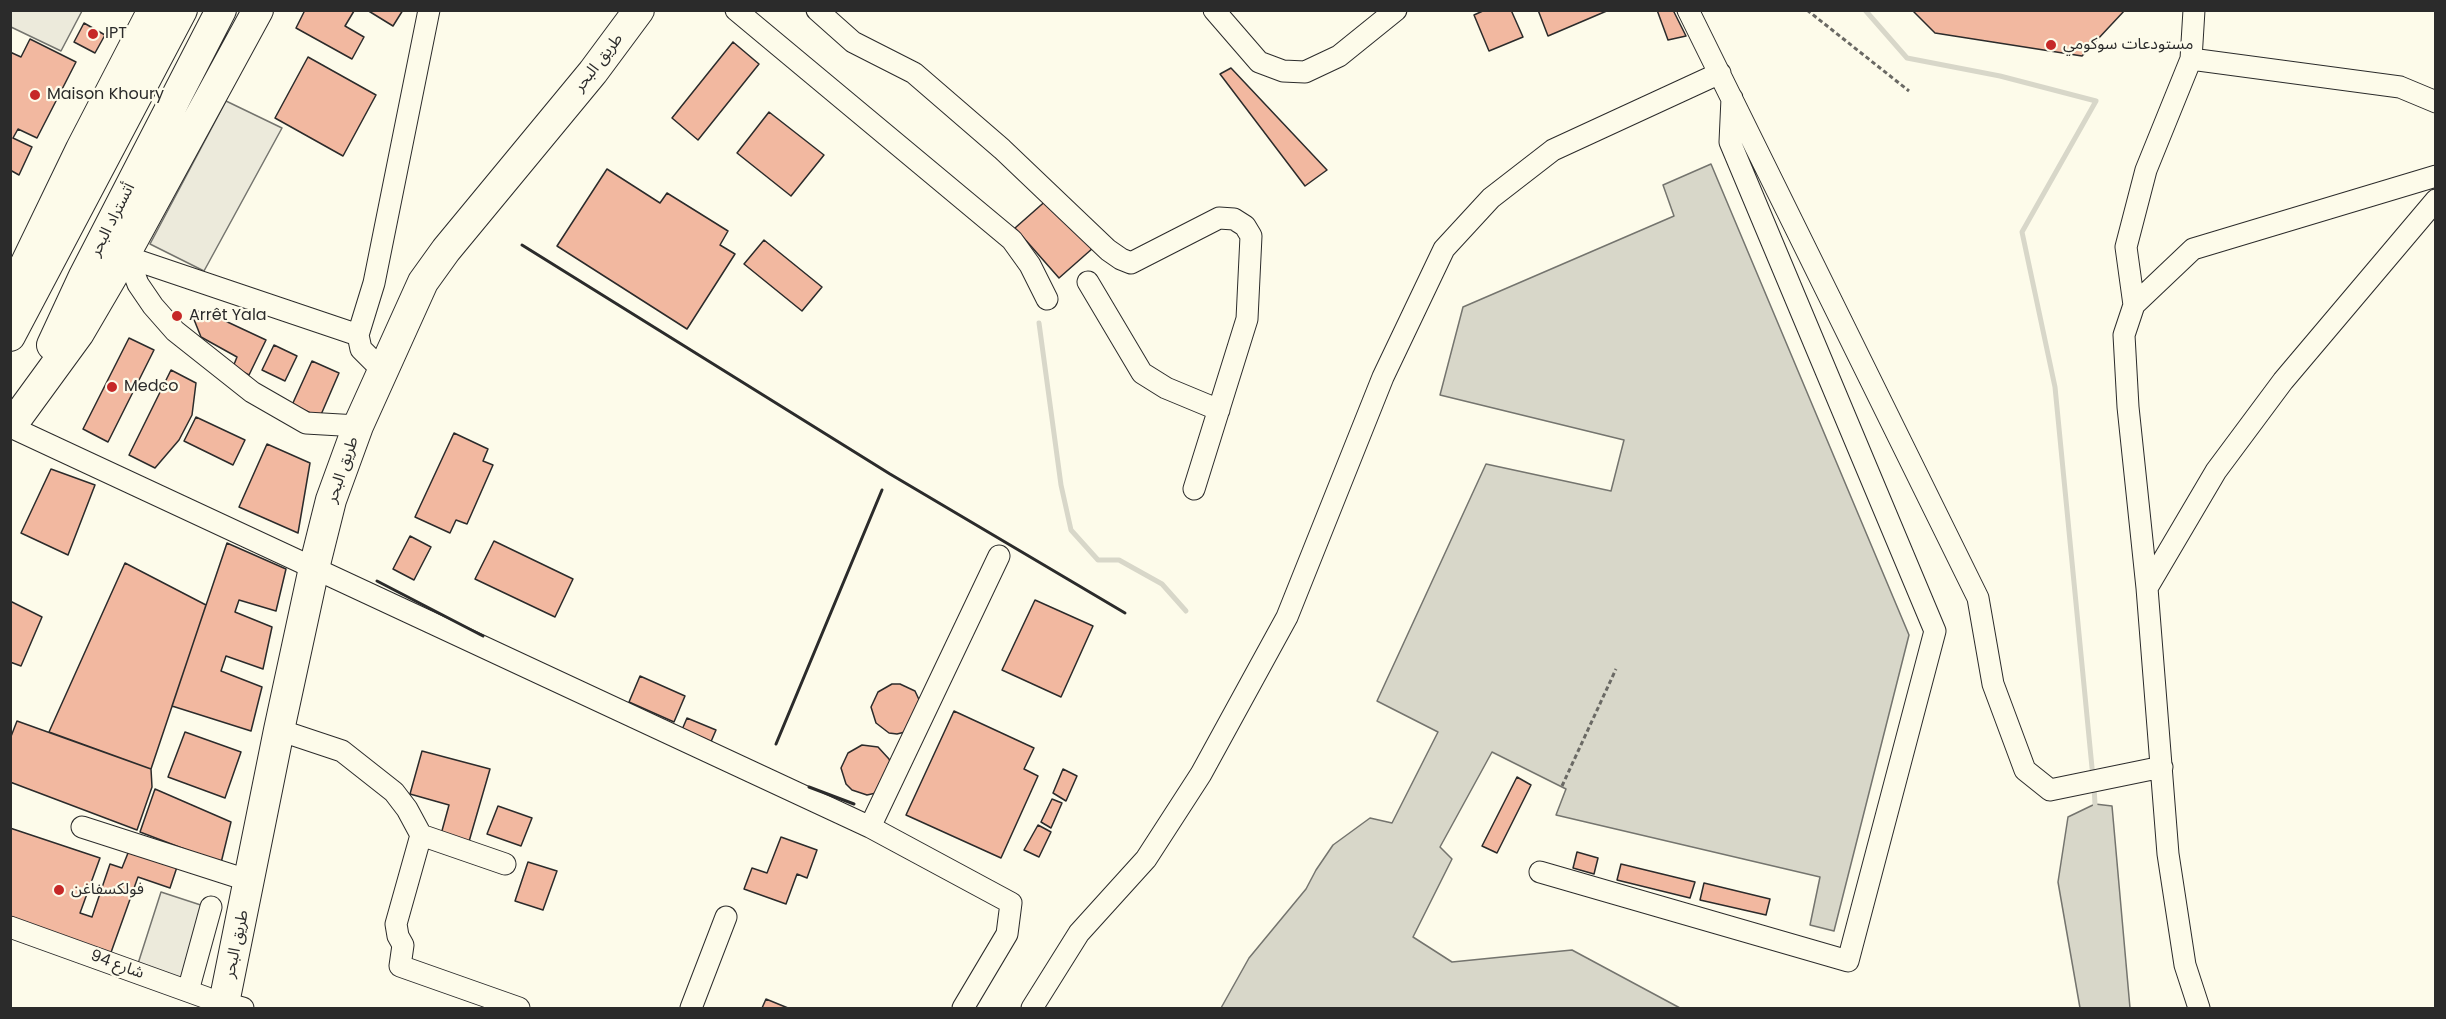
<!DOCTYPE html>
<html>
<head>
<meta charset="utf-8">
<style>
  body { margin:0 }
  #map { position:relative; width:2446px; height:1019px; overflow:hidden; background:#fdfbea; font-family:Poppins,sans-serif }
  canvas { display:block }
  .frame { position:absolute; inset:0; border:12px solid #2b2b2b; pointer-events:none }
</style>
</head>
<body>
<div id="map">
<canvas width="2446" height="1019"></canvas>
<div class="frame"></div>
</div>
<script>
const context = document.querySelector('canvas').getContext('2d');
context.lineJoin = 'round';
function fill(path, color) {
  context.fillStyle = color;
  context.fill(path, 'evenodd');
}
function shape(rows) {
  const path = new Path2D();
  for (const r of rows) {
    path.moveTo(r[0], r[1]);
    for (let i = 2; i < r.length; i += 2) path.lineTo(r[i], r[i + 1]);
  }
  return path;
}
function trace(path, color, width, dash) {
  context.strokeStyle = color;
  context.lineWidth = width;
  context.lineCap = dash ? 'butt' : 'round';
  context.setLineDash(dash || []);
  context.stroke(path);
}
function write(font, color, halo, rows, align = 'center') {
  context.font = font + ' Poppins,"Noto Sans Arabic",sans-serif';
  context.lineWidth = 4.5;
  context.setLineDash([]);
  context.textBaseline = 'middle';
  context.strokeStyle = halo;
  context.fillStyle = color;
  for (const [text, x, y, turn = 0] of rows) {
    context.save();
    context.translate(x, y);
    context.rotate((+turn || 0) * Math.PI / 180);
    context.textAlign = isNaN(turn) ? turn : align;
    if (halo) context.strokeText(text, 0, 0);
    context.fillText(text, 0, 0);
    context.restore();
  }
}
const parking = shape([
  [10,11,11,10,82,11,61,51,11,27,10,11],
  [226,101,282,128,204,271,150,244,226,101],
  [161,892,219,911,192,992,135,973,161,892]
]);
fill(parking, '#eceadb');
trace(parking, '#74746e', 1.5);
const water = shape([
  [1711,164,1909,635,1834,931,1810,925,1820,877,1556,815,1566,789,1492,752,1440,847,1452,859,1413,937,1452,962,1572,950,1680,1008,1221,1008,1249,958,1306,889,1316,870,1333,845,1370,818,1392,823,1438,732,1377,701,1486,464,1611,491,1624,440,1440,395,1463,307,1674,216,1663,185,1711,164],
  [2095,804,2112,806,2130,1008,2080,1008,2058,882,2068,817,2095,804]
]);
fill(water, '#d8d7c9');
trace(water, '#74746e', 1.5);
trace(shape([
  [1865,10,1907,58,2000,76,2096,101,2022,232,2055,387,2093,778],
  [1039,323,1061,485,1071,530,1098,560,1119,560,1162,584,1186,611],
  [2094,787,2095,804]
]), '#d8d7c9', 5);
const building = shape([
  [305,10,354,11,345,26,364,37,352,59,296,28,305,10],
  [367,10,403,10,393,26,367,10],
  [1485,10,1511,10,1523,37,1489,51,1474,15,1485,10],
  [1538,10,1609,10,1548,36,1538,10],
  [1657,10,1673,10,1686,36,1668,40,1657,10],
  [1912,10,2125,10,2082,56,1935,33,1912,10],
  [84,23,105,35,95,53,74,42,84,23],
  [30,39,76,62,37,138,18,129,13,138,32,147,19,175,10,170,10,52,21,57,30,39],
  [733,42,759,64,698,140,672,118,733,42],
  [308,57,376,95,343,156,275,118,308,57],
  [1231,68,1327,170,1305,186,1220,74,1231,68],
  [769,112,824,155,791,196,737,153,769,112],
  [607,169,660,203,667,193,728,231,720,245,735,254,687,329,557,246,607,169],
  [1049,198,1093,248,1059,278,1015,228,1049,198],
  [764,240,822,287,802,311,744,264,764,240],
  [204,311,266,340,249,375,233,367,237,357,201,337,191,312,204,311],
  [129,338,154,350,108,442,83,429,129,338],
  [274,345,297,356,285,381,262,370,274,345],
  [312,361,339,373,320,417,292,405,312,361],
  [171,370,196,383,192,415,179,440,155,468,129,455,171,370],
  [196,417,245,440,233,465,184,441,196,417],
  [454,433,488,449,483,461,493,465,467,524,456,520,450,533,415,517,454,433],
  [267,444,310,463,298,533,239,507,267,444],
  [51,469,95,485,68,555,21,533,51,469],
  [410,536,431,547,414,580,393,569,410,536],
  [494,541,573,579,555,617,475,579,494,541],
  [227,543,286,569,276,611,239,600,235,612,272,627,263,669,226,656,221,671,262,687,251,731,172,706,227,543],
  [125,563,206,605,151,769,49,732,125,563],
  [1035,600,1093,626,1061,697,1002,670,1035,600],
  [10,601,42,617,21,666,10,662,10,601],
  [640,676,685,696,674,722,629,702,640,676],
  [892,684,900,684,915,691,922,706,905,732,897,734,889,733,876,723,871,707,878,692,892,684],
  [954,711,1034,748,1024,769,1038,776,1001,858,906,815,954,711],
  [687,718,716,730,710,744,681,732,687,718],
  [17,721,151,769,152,787,137,830,10,782,10,739,17,721],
  [185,732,241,752,225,798,168,777,185,732],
  [862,745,878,747,889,759,892,767,876,793,867,795,852,790,846,784,841,768,848,753,862,745],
  [422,751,490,769,468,845,440,838,449,805,410,794,422,751],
  [1063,769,1077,776,1066,801,1053,793,1063,769],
  [1517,777,1531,785,1497,853,1482,846,1517,777],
  [155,789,231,822,221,863,140,832,155,789],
  [1052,799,1062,803,1051,828,1041,822,1052,799],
  [498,806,532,818,521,846,487,834,498,806],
  [1038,825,1051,832,1039,857,1024,850,1038,825],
  [10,828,100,858,80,913,92,917,110,864,122,868,130,848,178,864,170,888,138,877,109,958,10,921,10,828],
  [781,837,817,850,807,878,797,874,786,904,744,889,752,868,767,873,781,837],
  [1577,852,1598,858,1594,874,1573,868,1577,852],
  [528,862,557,871,543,910,515,901,528,862],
  [1621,864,1695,882,1690,898,1617,880,1621,864],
  [1704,883,1770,899,1766,915,1700,900,1704,883],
  [766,999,788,1008,762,1008,766,999]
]);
fill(building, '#f2b8a0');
trace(building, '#2b2b2b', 1.5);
const minor = shape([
  [736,10,1012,240,1030,265,1047,299],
  [817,10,853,42,914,73,1002,149,1108,250,1121,259,1131,263,1219,218,1234,219,1245,226,1251,236,1247,319,1194,489],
  [1214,10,1259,62,1283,71,1305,72,1339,56,1396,10],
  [1688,10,1978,598,1993,684,2025,770,2050,790,2162,767],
  [2191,59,2194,10],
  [124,256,358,335],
  [128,258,138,284,153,306,175,331,252,392,306,423,358,426],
  [1088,282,1142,373,1166,388,1219,410],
  [2134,305,2193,249,2436,176],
  [383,371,361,349,358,335,374,283,429,10],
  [13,428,870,827,1011,903,1007,934,963,1008],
  [2147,588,2216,471,2283,381,2436,200],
  [279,730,342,751,394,792,407,809,421,835,505,864],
  [82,827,250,881],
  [870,827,999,556],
  [421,835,396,924,398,936,403,945,400,966,519,1008],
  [1540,872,1848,961,1935,631,1730,142,1732,98],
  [10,927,207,998,243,1008],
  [188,991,211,907],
  [691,1008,726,917],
  [1032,1008,1079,933,1146,859,1201,774,1287,617,1383,377,1444,249,1491,198,1553,150,1720,73],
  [2199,1008,2185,965,2168,854,2147,588,2128,407,2124,335,2134,305,2126,247,2146,170,2191,59,2400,87,2436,102]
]);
const highway = shape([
  [12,292,81,149,153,10],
  [10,336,182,10],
  [52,345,84,276,221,10],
  [17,418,79,333,124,256,258,10],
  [223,1008,279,730,314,568,331,500,358,426,423,282,446,250,593,72,639,10]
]);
trace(minor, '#2b2b2b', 23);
trace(highway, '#2b2b2b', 32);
trace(shape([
  [1807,10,1909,91],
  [1562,786,1616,669]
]), '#6a6964', 3, [4.5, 3]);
trace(minor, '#fdfbea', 21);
trace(highway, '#fdfbea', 30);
trace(shape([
  [522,245,890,474,1125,613],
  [377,581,483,636],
  [776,744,882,490],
  [809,787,854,804]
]), '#2b2b2b', 3);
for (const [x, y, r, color] of [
  [93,34,6,"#c62828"],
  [2051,45,6,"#c62828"],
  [35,95,6,"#c62828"],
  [177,316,6,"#c62828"],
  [112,387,6,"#c62828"],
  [59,890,6,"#c62828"]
]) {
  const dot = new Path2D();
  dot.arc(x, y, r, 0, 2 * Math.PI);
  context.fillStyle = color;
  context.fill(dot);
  trace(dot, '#fdfbea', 2);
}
write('16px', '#2b2b2b', '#fdfbea', [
  ["IPT",105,34],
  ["مستودعات سوكومي",2063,45],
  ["Maison Khoury",47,95],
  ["Arrêt Yala",189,316],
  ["Medco",124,387],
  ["فولكسفاغن",71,890]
], 'left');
write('16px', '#2b2b2b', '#fdfbea', [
  ["طريق البحر",599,63,-52],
  ["أتستراد البحر",113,220,-63],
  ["طريق البحر",343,470,-71],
  ["طريق البحر",237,944,-78],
  ["شارع 94",117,965,20]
]);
</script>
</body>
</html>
